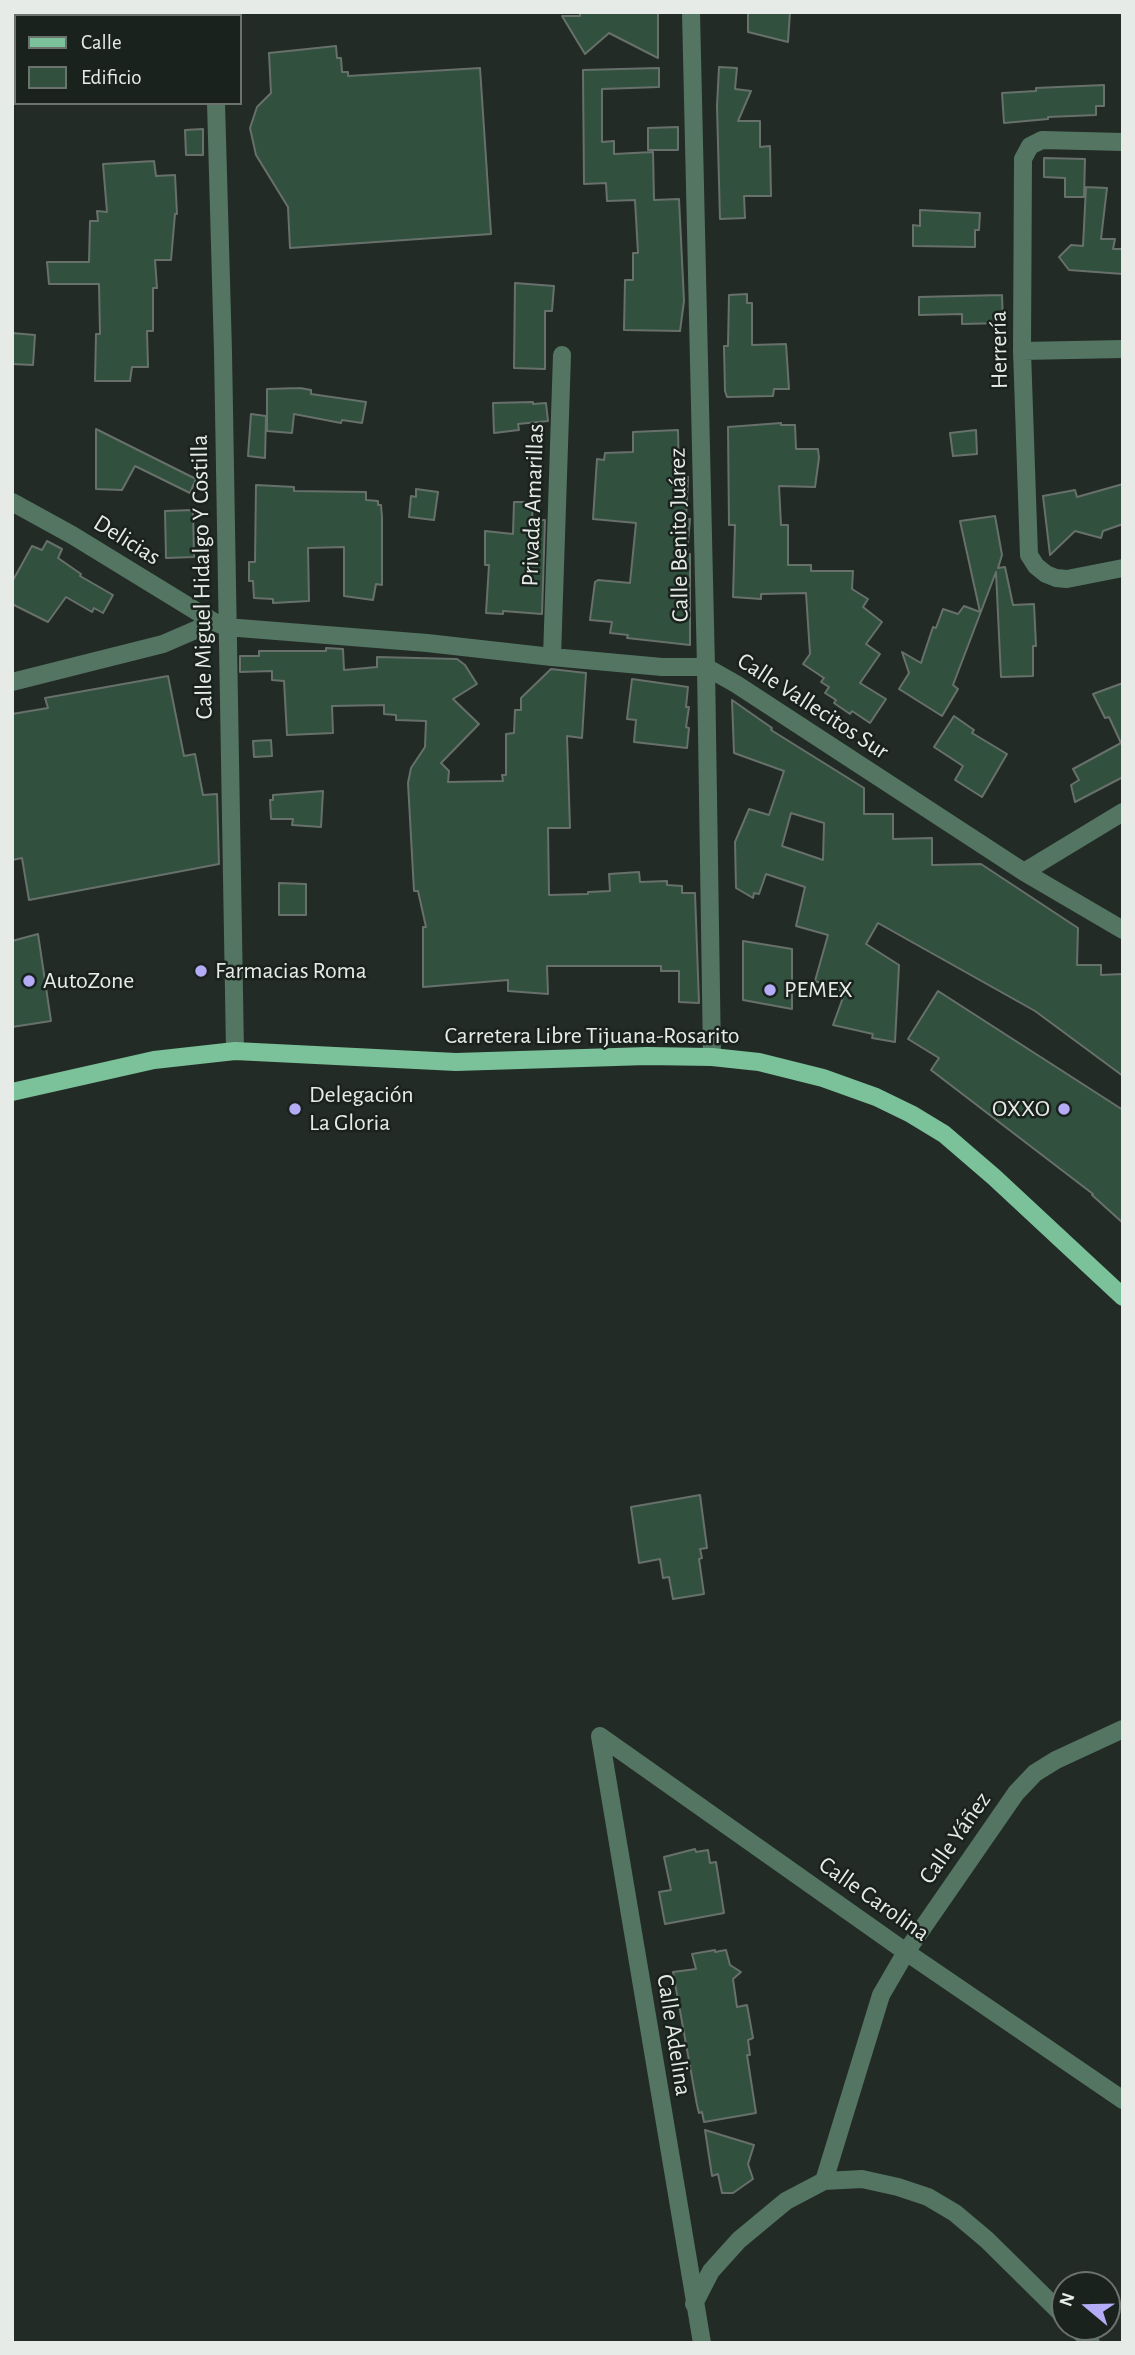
<!DOCTYPE html>
<html>
<head>
<meta charset="utf-8">
<style>
  body { margin:0 }
  #map { position:relative; width:1135px; height:2355px; overflow:hidden; background:#232b26; font-family:"Alegreya Sans",sans-serif }
  canvas { display:block }
  .frame { position:absolute; inset:0; border:14px solid #e6ebe8; pointer-events:none }
  .legend { position:absolute; left:14px; top:14px; width:228px; height:91px; box-sizing:border-box; background:#1a221d; border:2px solid #6c726e; margin:0; padding:9px 12px; list-style:none; font-size:21px; color:#e6ebe8 }
  .legend li { display:flex; align-items:center; gap:14px; height:35px }
  .legend b { width:35px; border:2px solid #6c726e }
  .north { position:absolute; left:1051px; top:2271px; width:70px; height:70px; box-sizing:border-box; background:#1a221d; border:2px solid #6c726e; border-radius:50%; rotate:289deg; font-size:19px; font-weight:700; line-height:28px; text-align:center; color:#e6ebe8 }
  .north::after { content:''; display:block; margin:auto; width:24px; height:32px; background:#b5acf8; clip-path:polygon(50% 0,100% 100%,50% 72%,0 100%) }
</style>
</head>
<body>
<div id="map">
<canvas width="1135" height="2355"></canvas>
<div class="frame"></div>
<ul class="legend">
<li><b style="height:9px;background:#7bc19a"></b>Calle</li>
<li><b style="height:19px;background:#31503e"></b>Edificio</li>
</ul>
<div class="north">N</div>
</div>
<script>
const context = document.querySelector('canvas').getContext('2d');
context.lineJoin = 'round';
function fill(path, color) {
  context.fillStyle = color;
  context.fill(path, 'evenodd');
}
function shape(rows) {
  const path = new Path2D();
  for (const r of rows) {
    path.moveTo(r[0], r[1]);
    for (let i = 2; i < r.length; i += 2) path.lineTo(r[i], r[i + 1]);
  }
  return path;
}
function trace(path, color, width, dash) {
  context.strokeStyle = color;
  context.lineWidth = width;
  context.lineCap = dash ? 'butt' : 'round';
  context.setLineDash(dash || []);
  context.stroke(path);
}
function write(font, color, halo, rows, align = 'center') {
  context.font = font + ' "Alegreya Sans",sans-serif';
  context.lineWidth = 5;
  context.setLineDash([]);
  context.textBaseline = 'middle';
  context.strokeStyle = halo;
  context.fillStyle = color;
  for (const [text, x, y, turn = 0] of rows) {
    context.save();
    context.translate(x, y);
    context.rotate((+turn || 0) * Math.PI / 180);
    context.textAlign = isNaN(turn) ? turn : align;
    if (halo) context.strokeText(text, 0, 0);
    context.fillText(text, 0, 0);
    context.restore();
  }
}
const building = shape([
  [580,12,658,12,658,58,609,33,585,54,562,16,580,16,580,12],
  [748,12,790,12,788,42,748,32,748,12],
  [336,46,337,58,341,58,342,72,348,72,348,76,480,68,491,234,290,248,288,207,256,155,250,128,257,107,271,93,269,53,336,46],
  [719,67,737,68,735,89,751,91,738,121,760,121,760,147,770,146,771,196,744,196,745,218,720,219,717,106,719,67],
  [659,68,659,87,602,89,602,142,614,141,614,154,653,152,654,200,679,199,684,301,680,331,624,330,625,280,633,280,633,253,638,253,635,200,607,201,606,183,584,184,583,70,659,68],
  [1104,85,1104,106,1096,106,1096,115,1048,117,1048,119,1004,123,1002,93,1036,91,1036,88,1104,85],
  [678,127,678,150,648,150,648,128,678,127],
  [203,129,203,155,186,155,185,130,203,129],
  [1044,158,1085,159,1084,197,1065,197,1065,178,1044,177,1044,158],
  [154,161,156,176,175,175,177,214,175,214,171,260,155,260,157,288,153,288,153,331,147,331,148,367,132,367,130,381,95,381,96,334,100,334,99,284,49,284,47,262,89,262,90,221,98,221,97,211,107,212,103,164,154,161],
  [1086,187,1107,188,1101,239,1115,239,1113,249,1123,249,1123,274,1069,270,1059,257,1071,245,1083,246,1086,187],
  [920,210,980,213,979,230,975,230,975,247,913,246,913,225,920,226,920,210],
  [515,283,554,286,552,311,545,311,545,369,514,368,515,283],
  [747,294,747,303,752,303,752,345,786,344,789,389,774,389,773,396,727,397,725,391,724,346,728,346,729,295,747,294],
  [1002,295,1003,323,962,324,962,314,919,315,919,297,1002,295],
  [12,333,35,335,33,365,12,364,12,333],
  [300,388,311,390,311,394,366,402,362,423,342,420,341,423,294,414,292,433,267,431,267,389,300,388],
  [533,402,533,404,546,403,548,421,518,424,519,430,494,433,493,403,533,402],
  [251,414,266,416,265,458,248,456,251,414],
  [781,423,781,425,795,425,796,449,818,449,819,458,815,487,779,486,781,525,788,525,788,565,811,565,811,571,853,571,852,589,868,599,863,607,882,622,866,644,880,654,860,683,886,699,870,723,852,711,850,714,834,703,836,700,825,693,829,687,821,682,824,678,803,664,810,654,806,593,761,594,761,599,733,597,735,525,729,525,728,427,781,423],
  [96,429,196,479,190,493,135,466,122,490,96,489,96,429],
  [678,430,679,476,688,477,686,519,690,519,687,554,690,554,690,645,627,638,628,635,610,633,612,622,590,620,595,582,598,580,630,583,636,523,593,519,597,459,604,460,605,453,633,452,633,432,678,430],
  [976,430,977,454,953,456,950,433,976,430],
  [1123,484,1123,524,1103,531,1101,538,1075,531,1050,555,1043,496,1075,490,1077,497,1123,484],
  [256,485,294,487,294,491,366,492,366,500,378,501,378,505,381,505,382,517,382,585,376,584,373,600,344,596,344,547,308,548,309,601,273,603,273,599,254,598,253,581,249,581,249,562,255,562,256,485],
  [416,489,438,492,434,520,409,517,411,496,416,497,416,489],
  [514,502,533,502,532,520,545,520,542,614,503,611,503,614,486,613,489,565,485,565,485,531,513,534,514,502],
  [193,510,194,557,166,558,165,511,193,510],
  [995,516,1002,555,998,568,1005,567,1013,605,1034,604,1036,646,1033,646,1033,676,1001,677,996,572,953,685,958,689,942,716,899,689,909,673,902,652,921,663,933,627,936,628,943,609,958,614,964,606,980,612,960,521,995,516],
  [47,541,62,549,58,558,81,574,80,576,113,595,103,613,94,608,92,612,66,597,48,622,12,604,12,582,32,546,42,550,47,541],
  [326,648,343,649,344,670,377,667,377,657,457,659,465,665,477,684,453,699,479,724,441,763,449,771,448,782,503,781,502,775,506,775,506,734,514,733,515,710,521,710,521,698,551,669,586,673,582,738,567,736,570,828,548,828,549,895,588,894,588,892,610,891,609,874,639,872,640,882,667,881,667,885,682,886,682,893,695,893,699,1003,679,1002,679,971,661,971,661,966,547,966,548,994,508,991,508,980,423,987,423,927,426,927,418,891,414,891,408,783,411,768,425,747,426,721,396,720,396,715,384,714,384,705,332,706,333,733,287,735,284,681,272,680,272,671,240,672,240,656,259,656,259,651,326,651,326,648],
  [168,676,184,756,195,754,203,795,217,794,219,864,29,900,22,858,12,860,12,714,48,708,45,698,168,676],
  [632,679,688,687,686,707,689,707,686,727,689,728,687,748,634,742,636,720,627,719,632,679],
  [1123,683,1123,777,1075,802,1071,785,1079,780,1073,769,1121,743,1109,717,1105,718,1093,694,1123,683],
  [732,700,772,728,771,730,864,788,864,814,893,814,893,839,932,838,932,865,981,864,1078,928,1077,965,1101,965,1101,975,1123,974,1123,1076,1035,1011,878,923,866,944,899,965,895,1042,872,1038,873,1034,833,1025,845,992,815,981,828,935,796,926,805,887,766,874,759,894,754,893,753,898,736,888,735,842,749,809,769,815,784,771,734,753,732,700],
  [791,813,824,823,823,860,782,846,791,813],
  [954,716,974,730,972,733,1007,754,982,797,955,780,963,766,934,747,954,716],
  [271,740,272,756,254,757,253,741,271,740],
  [323,791,321,827,292,825,293,819,271,819,270,800,273,800,273,795,323,791],
  [279,883,306,884,306,915,279,915,279,883],
  [38,934,51,1021,12,1027,12,941,38,934],
  [743,941,792,949,792,1009,743,1000,743,941],
  [938,991,1123,1110,1123,1223,1092,1195,1093,1194,931,1070,939,1058,908,1039,938,991],
  [700,1495,707,1548,700,1549,702,1558,699,1559,704,1594,673,1599,669,1577,663,1578,660,1559,639,1563,631,1507,700,1495],
  [695,1849,696,1852,708,1850,710,1863,716,1862,724,1913,665,1924,659,1892,671,1890,664,1857,695,1849],
  [715,1950,715,1952,726,1950,730,1965,741,1972,733,1979,737,2007,747,2005,753,2038,748,2040,750,2055,747,2055,756,2113,704,2122,702,2112,699,2113,697,2105,673,1972,696,1969,692,1954,715,1950],
  [705,2130,754,2145,748,2164,753,2179,733,2193,722,2193,718,2174,712,2176,705,2130]
]);
fill(building, '#31503e');
trace(building, '#67706b', 2);
trace(shape([
  [691,12,706,667,712,1057],
  [216,16,216,12],
  [216,103,223,352,235,1051],
  [1123,142,1042,140,1030,146,1023,159,1022,351,1029,555,1036,566,1046,574,1056,578,1067,579,1123,568],
  [1022,351,1123,349],
  [12,502,72,535,214,622],
  [552,657,562,355],
  [12,682,163,644,214,622,226,627,427,643,552,657,662,667,706,667,736,684,1024,872,1123,930],
  [1024,872,1123,812],
  [600,1736,906,1952,1123,2100],
  [600,1736,702,2343],
  [824,2181,881,1995,906,1952,1016,1793,1035,1773,1056,1760,1123,1729],
  [694,2304,711,2271,739,2240,786,2201,824,2181,862,2179,898,2187,928,2197,955,2213,987,2240,1065,2317],
  [1075,2327,1091,2343]
]), '#547562', 18);
trace(shape([
  [12,1092,154,1060,235,1051,456,1062,647,1056,712,1057,759,1062,823,1078,876,1097,911,1114,944,1134,994,1177,1123,1297]
]), '#7bc19a', 18);
for (const [x, y, r, color] of [
  [201,971,7,"#b5acf8"],
  [29,981,7,"#b5acf8"],
  [770,990,7,"#b5acf8"],
  [295,1109,7,"#b5acf8"],
  [1064,1109,7,"#b5acf8"]
]) {
  const dot = new Path2D();
  dot.arc(x, y, r, 0, 2 * Math.PI);
  context.fillStyle = color;
  context.fill(dot);
  trace(dot, '#1a221d', 2.5);
}
write('24px', '#e6ebe8', '#1a221d', [
  ["Herrería",999,350,-91],
  ["Privada Amarillas",533,505,-88],
  ["Calle Benito Juárez",679,535,-91],
  ["Delicias",127,540,32],
  ["Calle Miguel Hidalgo Y Costilla",202,577,-91],
  ["Calle Vallecitos Sur",813,706,33],
  ["Carretera Libre Tijuana-Rosarito",592,1036],
  ["Calle Yáñez",955,1838,-55],
  ["Calle Carolina",874,1899,35],
  ["Calle Adelina",674,2035,81]
]);
write('24px', '#e6ebe8', '#1a221d', [
  ["Farmacias Roma",215,971],
  ["AutoZone",43,981],
  ["PEMEX",784,990],
  ["Delegación",309,1095],
  ["La Gloria",309,1123],
  ["OXXO",1050,1109,"right"]
], 'left');
</script>
</body>
</html>
